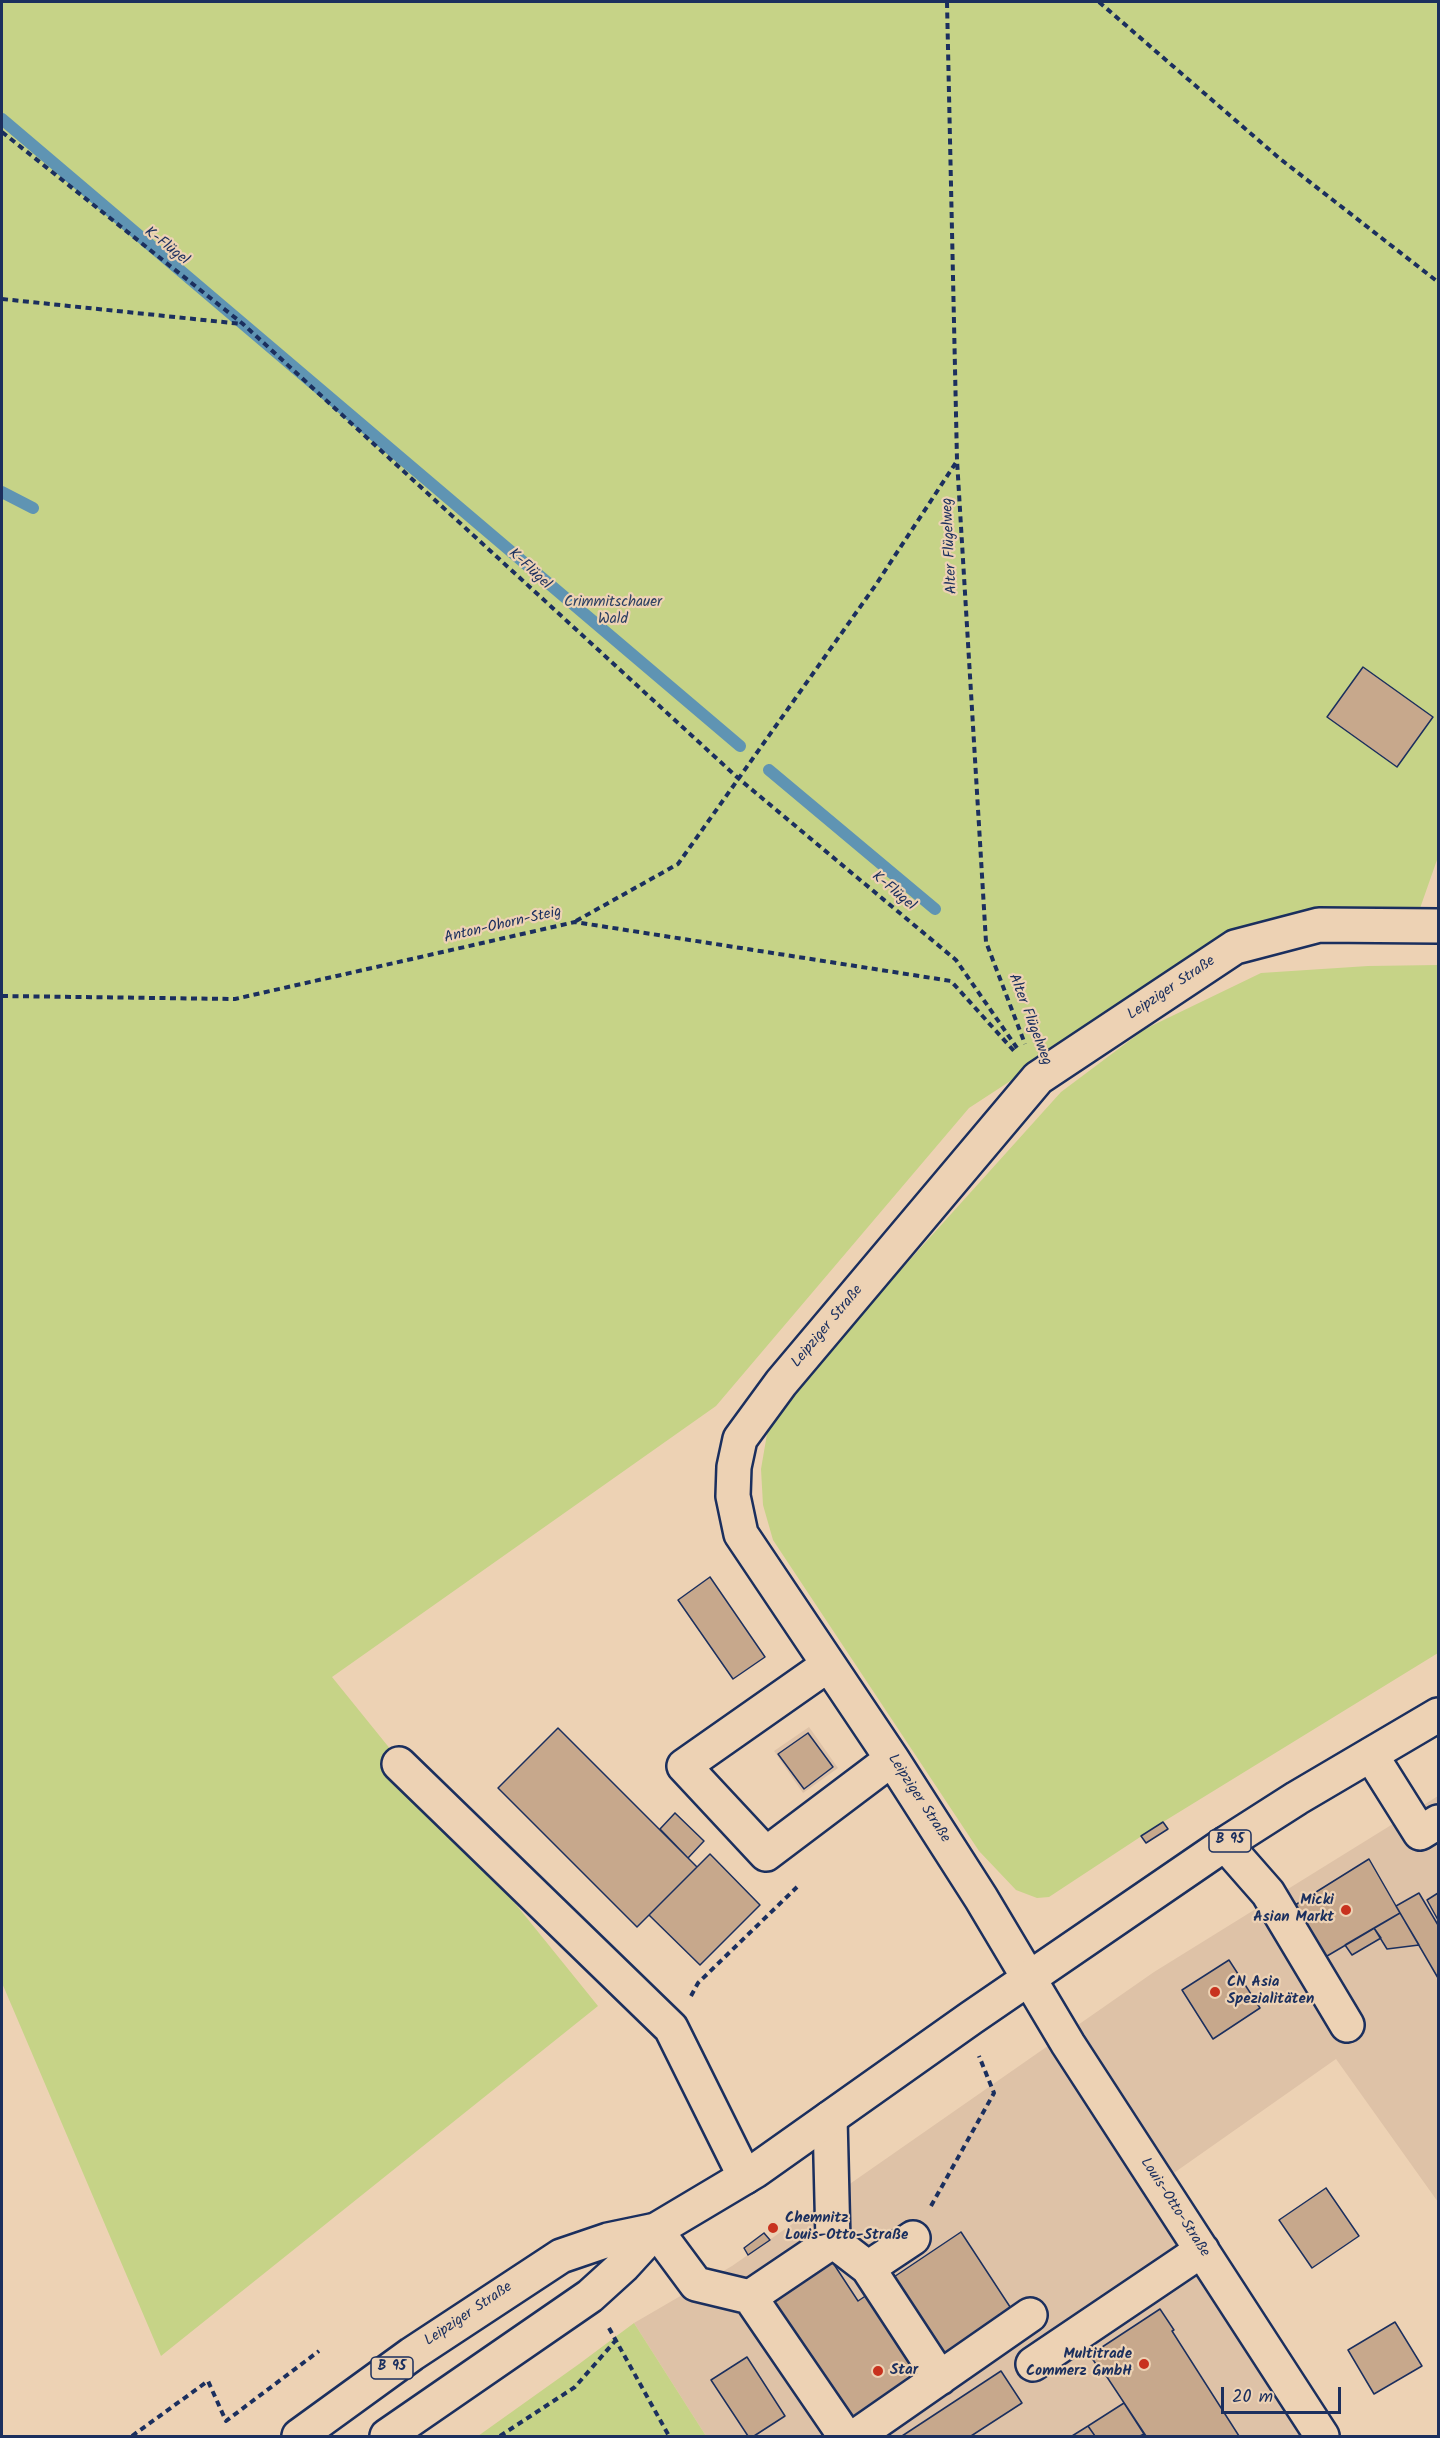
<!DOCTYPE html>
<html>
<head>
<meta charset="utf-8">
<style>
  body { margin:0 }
  #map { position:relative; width:1440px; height:2438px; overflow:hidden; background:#edd2b4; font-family:Kalam,sans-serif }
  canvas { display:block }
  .frame { position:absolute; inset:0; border:3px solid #1b2f5e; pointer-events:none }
  .scale { position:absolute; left:1221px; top:2387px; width:120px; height:27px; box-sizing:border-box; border:3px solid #1b2f5e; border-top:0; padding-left:8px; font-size:18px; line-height:21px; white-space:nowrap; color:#1b2f5e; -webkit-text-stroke:4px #edd2b4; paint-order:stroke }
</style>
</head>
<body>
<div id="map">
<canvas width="1440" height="2438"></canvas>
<div class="frame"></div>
<div class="scale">20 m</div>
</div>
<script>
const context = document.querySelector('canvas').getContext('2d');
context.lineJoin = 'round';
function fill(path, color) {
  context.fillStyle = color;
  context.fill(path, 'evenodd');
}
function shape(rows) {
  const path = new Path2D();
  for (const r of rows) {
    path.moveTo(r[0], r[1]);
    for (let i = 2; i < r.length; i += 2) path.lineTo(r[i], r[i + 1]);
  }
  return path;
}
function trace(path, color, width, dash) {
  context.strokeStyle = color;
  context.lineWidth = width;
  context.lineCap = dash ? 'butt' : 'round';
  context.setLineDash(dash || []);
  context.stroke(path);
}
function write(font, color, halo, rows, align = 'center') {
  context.font = font + ' Kalam,sans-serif';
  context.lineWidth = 4.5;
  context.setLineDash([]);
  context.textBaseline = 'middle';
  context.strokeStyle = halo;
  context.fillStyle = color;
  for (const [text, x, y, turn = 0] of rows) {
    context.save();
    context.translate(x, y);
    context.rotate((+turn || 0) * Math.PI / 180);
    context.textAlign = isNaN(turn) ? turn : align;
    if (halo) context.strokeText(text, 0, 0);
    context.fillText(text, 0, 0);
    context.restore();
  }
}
fill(shape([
  [809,1727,838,1768,803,1793,774,1751],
  [1438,1796,1438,2202,1336,2059,1161,2182,1335,2436,706,2436,634,2323,732,2266,1154,1972]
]), '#dec2a7');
fill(shape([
  [2,2,1438,2,1438,857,1418,914,1237,933,969,1108,716,1406,332,1677,598,2006,161,2356,2,1983],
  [1438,965,1438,1653,1163,1822,1049,1897,1037,1898,1016,1890,979,1851,773,1540,763,1505,761,1469,767,1434,785,1404,897,1274,1061,1092,1145,1029,1261,973,1368,966],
  [634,2323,706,2436,478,2436,579,2364]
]), '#c6d387');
trace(shape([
  [2,119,740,746],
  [2,492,33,508],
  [769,770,935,909]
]), '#5f94b3', 12);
const building = shape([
  [1363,667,1433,717,1397,767,1327,717,1363,667],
  [710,1577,765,1657,733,1679,678,1600,710,1577],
  [558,1728,697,1867,637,1927,498,1788,558,1728],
  [808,1733,833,1767,804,1789,778,1754,808,1733],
  [675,1813,704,1841,688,1858,660,1829,675,1813],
  [1163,1822,1168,1829,1146,1843,1141,1836,1163,1822],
  [710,1854,760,1905,700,1965,649,1915,710,1854],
  [1369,1859,1400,1913,1322,1959,1292,1907,1369,1859],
  [1419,1893,1438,1925,1438,1978,1396,1906,1419,1893],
  [1438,1893,1438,1920,1427,1900,1438,1893],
  [1400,1913,1419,1945,1387,1949,1374,1928,1400,1913],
  [1374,1928,1381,1938,1352,1955,1345,1945,1374,1928],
  [1229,1960,1260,2008,1213,2039,1182,1990,1229,1960],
  [1326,2188,1359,2236,1312,2268,1279,2220,1326,2188],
  [961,2232,1016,2316,856,2425,759,2280,818,2240,858,2301,961,2232],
  [764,2233,770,2240,748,2255,744,2248,764,2233],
  [1160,2309,1174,2330,1172,2331,1239,2436,1146,2436,1105,2374,1103,2375,1090,2355,1160,2309],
  [1395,2322,1422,2366,1374,2394,1348,2350,1395,2322],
  [747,2357,785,2416,754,2436,748,2436,711,2380,747,2357],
  [1001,2371,1022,2403,971,2436,902,2436,1001,2371],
  [1124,2403,1144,2434,1140,2436,1095,2436,1088,2426,1124,2403],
  [1088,2426,1095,2436,1072,2436,1088,2426]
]);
fill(building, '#c7a88c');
trace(building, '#1b2f5e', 1.5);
const minor = shape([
  [828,1665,684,1766,766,1854,892,1759],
  [1371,1755,1420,1833,1438,1822],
  [399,1764,671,2028,745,2177],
  [1225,1844,1268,1893,1347,2025],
  [830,2118,833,2241],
  [656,2230,696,2284,750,2297,845,2436],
  [833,2241,868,2268,940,2378],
  [868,2268,913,2238],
  [750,2297,833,2241],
  [1033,2364,1202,2250],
  [856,2436,1030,2315],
  [1322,2436,1068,2044,981,1898,892,1759,741,1534,733,1496,734,1467,740,1439,781,1383,1038,1078,1235,947,1319,925,1438,926]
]);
const major = shape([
  [299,2436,412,2354,561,2256,608,2240,656,2230],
  [387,2436,590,2296,623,2266,656,2230,755,2171,971,2018,1225,1844,1297,1798,1438,1715]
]);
trace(minor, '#1b2f5e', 38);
trace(major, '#1b2f5e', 38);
trace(shape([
  [947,2,957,460,986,942,1025,1044],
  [1099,2,1279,158,1438,282],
  [2,132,243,324,738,778,956,960,1017,1048],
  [2,299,242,324],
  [576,921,678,864,875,586,957,461],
  [2,996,235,999,575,922,951,981,1014,1051],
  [691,1996,698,1983,797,1887],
  [931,2206,994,2093,979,2056],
  [609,2328,669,2436],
  [132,2436,208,2381,226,2421,319,2351],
  [500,2436,575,2387,616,2340]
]), '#1b2f5e', 4, [6, 4.5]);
trace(minor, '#edd2b4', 33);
trace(major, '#edd2b4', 33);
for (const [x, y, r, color] of [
  [1346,1910,6,"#c8321e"],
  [1215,1992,6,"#c8321e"],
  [773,2228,6,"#c8321e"],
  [1144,2364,6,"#c8321e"],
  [878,2371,6,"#c8321e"]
]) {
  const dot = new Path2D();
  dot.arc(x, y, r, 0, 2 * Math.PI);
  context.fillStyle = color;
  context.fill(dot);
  trace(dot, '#edd2b4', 2);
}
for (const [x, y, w] of [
  [1230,1841,42],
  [392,2368,42]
]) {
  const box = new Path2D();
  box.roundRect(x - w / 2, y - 11, w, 22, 4.5);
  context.fillStyle = '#edd2b4';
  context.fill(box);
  trace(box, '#1b2f5e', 1.5);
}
write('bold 14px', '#1b2f5e', null, [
  ["B 95",1230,1841],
  ["B 95",392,2368]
]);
write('15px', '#1b2f5e', '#edd2b4', [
  ["K-Flügel",166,247,38],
  ["Alter Flügelweg",951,546,-93],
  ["K-Flügel",529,570,43],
  ["K-Flügel",893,892,40],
  ["Anton-Ohorn-Steig",503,926,-13],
  ["Leipziger Straße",1172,989,-34],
  ["Alter Flügelweg",1029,1020,69],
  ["Leipziger Straße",828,1327,-50],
  ["Leipziger Straße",918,1799,57],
  ["Louis-Otto-Straße",1174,2208,57],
  ["Leipziger Straße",469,2315,-34]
]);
write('15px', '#2c3f62', '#edd2b4', [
  ["Crimmitschauer",613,603],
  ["Wald",613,620]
]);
write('bold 15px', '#1b2f5e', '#edd2b4', [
  ["Micki",1334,1901,"right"],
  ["Asian Markt",1334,1918,"right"],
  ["CN Asia",1227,1983],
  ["Spezialitäten",1227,2000],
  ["Chemnitz",785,2219],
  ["Louis-Otto-Straße",785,2236],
  ["Multitrade",1132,2355,"right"],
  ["Commerz GmbH",1132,2372,"right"],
  ["Star",890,2371]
], 'left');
</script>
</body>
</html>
